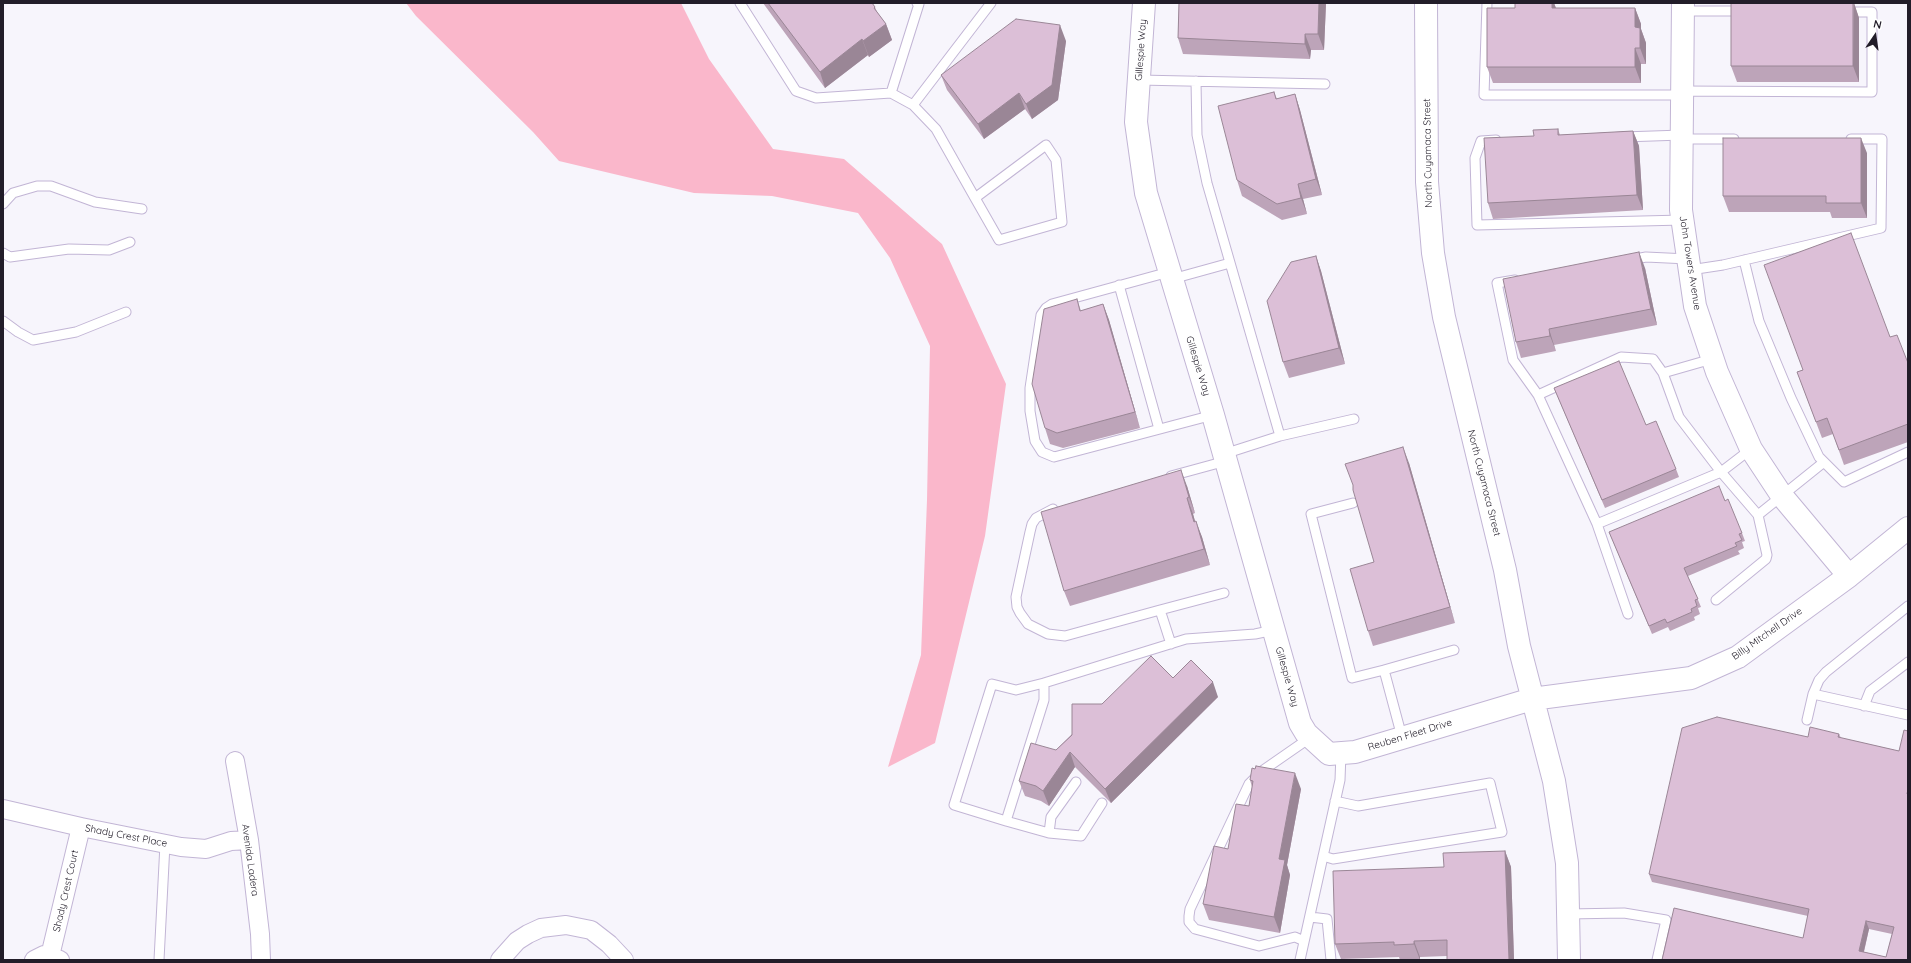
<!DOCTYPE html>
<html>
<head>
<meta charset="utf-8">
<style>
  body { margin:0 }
  #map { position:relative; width:1911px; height:963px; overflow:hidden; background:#f7f5fc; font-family:Quicksand,sans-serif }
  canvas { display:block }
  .frame { position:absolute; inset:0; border:4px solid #221d29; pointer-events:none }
  .north { position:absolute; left:1855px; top:16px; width:40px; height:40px; -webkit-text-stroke:3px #fff; paint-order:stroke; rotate:13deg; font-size:11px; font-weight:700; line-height:16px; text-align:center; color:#221d29 }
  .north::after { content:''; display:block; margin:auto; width:14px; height:18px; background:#221d29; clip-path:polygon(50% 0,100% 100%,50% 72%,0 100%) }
</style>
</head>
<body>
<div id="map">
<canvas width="1911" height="963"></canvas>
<div class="frame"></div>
<div class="north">N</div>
</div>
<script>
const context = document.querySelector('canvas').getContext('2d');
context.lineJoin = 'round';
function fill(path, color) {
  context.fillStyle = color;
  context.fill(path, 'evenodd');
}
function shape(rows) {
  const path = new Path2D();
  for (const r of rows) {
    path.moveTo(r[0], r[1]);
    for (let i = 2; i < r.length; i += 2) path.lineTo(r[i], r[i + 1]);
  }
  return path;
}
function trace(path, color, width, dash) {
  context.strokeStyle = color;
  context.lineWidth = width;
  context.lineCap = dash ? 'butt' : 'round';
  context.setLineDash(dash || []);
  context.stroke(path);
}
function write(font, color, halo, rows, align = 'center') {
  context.font = font + ' Quicksand,sans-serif';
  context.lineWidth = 3;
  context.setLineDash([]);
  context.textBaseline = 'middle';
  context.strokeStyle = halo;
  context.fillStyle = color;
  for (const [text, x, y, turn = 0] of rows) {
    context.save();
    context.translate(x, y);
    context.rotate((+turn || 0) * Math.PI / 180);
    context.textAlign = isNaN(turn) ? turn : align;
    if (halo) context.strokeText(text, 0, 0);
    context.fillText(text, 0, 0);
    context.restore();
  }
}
fill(shape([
  [406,3,681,3,709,59,773,149,844,159,942,244,1006,384,985,536,935,743,888,767,921,655,927,500,930,346,890,258,858,213,772,196,694,193,559,161,533,132,416,16]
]), '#fab7cb');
const lane = shape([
  [740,3,796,91,816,98,891,93,913,105,991,3],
  [1487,3,1484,95,1682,95],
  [1683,11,1743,11],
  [1139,80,1325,84],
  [1196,81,1197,135,1207,183,1280,436],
  [1682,91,1872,92,1872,12,1846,12],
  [891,93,919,4,917,3],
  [913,105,936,129,975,198,999,240,1062,222,1056,160,1046,145,975,198],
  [1623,137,1682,135],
  [1682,139,1734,139],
  [1496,140,1481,141,1475,158,1477,225,1683,220],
  [3,204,13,193,37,186,51,186,95,202,142,209],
  [3,253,10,257,69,249,109,250,130,242],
  [1630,260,1646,257,1688,259],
  [1744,260,1759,321,1791,398,1819,457,1844,482,1908,452],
  [1690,270,1723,265,1881,228,1882,139,1851,139],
  [1169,272,1052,304,1046,308,1041,315,1030,388,1030,411,1035,441,1042,452,1054,457,1213,415],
  [1172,279,1230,263],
  [1515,280,1497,283,1513,360,1538,395,1597,524,1628,614],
  [1119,285,1159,429],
  [3,321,18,332,33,340,76,332,126,312],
  [1663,373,1712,359],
  [1538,395,1621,357,1653,359,1663,373,1679,417,1721,472,1758,515],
  [1224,454,1280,436,1354,419],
  [1171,476,1226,461],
  [1353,503,1311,514,1352,678,1384,670],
  [1053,509,1036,518,1032,524,1030,532,1016,597,1017,607,1020,613,1028,624,1048,634,1065,636,1160,610],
  [1597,524,1721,472,1751,449],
  [1716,600,1766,559,1767,555,1758,515,1824,462],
  [1171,644,1160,610,1224,593],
  [1813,694,1908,715],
  [1864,706,1870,691,1908,662],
  [1807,720,1813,694,1819,680,1826,672,1908,606],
  [1402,737,1384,670,1454,650],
  [1102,803,1081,836,1049,833,1006,821,1044,700,1044,683,1186,639,1255,634,1274,630],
  [1006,821,954,805,992,684,1016,690,1044,683],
  [1049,833,1051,817,1076,782],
  [1323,856,1333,859,1502,832,1490,783,1358,806,1335,801],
  [1568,914,1624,913,1666,920,1657,960],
  [1310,917,1327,919,1331,960],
  [1304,941,1295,937,1259,946,1195,929,1189,922,1189,916,1190,909,1249,784,1262,771,1311,737],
  [159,960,165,844],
  [1300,960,1340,780,1341,753]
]);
const street = shape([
  [235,761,249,840,260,934,261,960],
  [3,809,81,827,181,847,206,849,231,841,249,840],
  [50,956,81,827],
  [34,960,44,955,50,956,60,960],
  [500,960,517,941,528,934,541,928,566,925,591,930,609,944,624,960]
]);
const secondary = shape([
  [1144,3,1136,122,1146,193,1213,415,1300,723,1306,733,1329,754,1355,752,1532,699,1691,678,1738,657,1849,576,1908,528],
  [1426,3,1427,182,1433,253,1444,317,1505,570,1519,646,1554,781,1567,863,1569,960],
  [1683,3,1681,210,1695,306,1717,372,1751,449,1782,496,1849,576]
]);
trace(lane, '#c2b5d5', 11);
trace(street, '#c2b5d5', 20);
trace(secondary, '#c2b5d5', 24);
trace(lane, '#fff', 9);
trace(street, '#fff', 18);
trace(secondary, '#fff', 22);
fill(shape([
  [763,3,872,3,875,7,877,12,886,24,892,40,869,57,868,55,825,88],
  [1179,3,1326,3,1324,50,1311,50,1310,59,1183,54,1178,38],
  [1515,3,1554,3,1556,8,1635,8,1641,24,1641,29,1646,43,1646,64,1641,64,1641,83,1493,83,1487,67,1515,8],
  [1854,3,1859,18,1859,82,1737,82,1731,66],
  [1066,41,1058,100,1032,119,1025,109,984,139,947,90,941,75],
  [1274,92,1277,99,1295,94,1300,110,1322,195,1303,199,1307,214,1282,220,1242,196,1237,180],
  [1558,129,1560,135,1633,131,1639,146,1643,210,1493,219,1488,203,1534,136],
  [1867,153,1867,218,1832,218,1830,212,1729,212,1723,196],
  [1316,256,1321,271,1345,364,1289,378,1283,362],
  [1645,268,1657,325,1554,345,1556,351,1521,358,1516,342],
  [1077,299,1081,311,1103,304,1109,320,1140,428,1063,448,1050,444,1045,428],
  [1890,337,1908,363,1908,442,1844,465,1833,434,1822,438,1797,372],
  [1554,388,1676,469,1679,477,1605,508],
  [1409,463,1455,623,1373,646,1368,631,1374,562],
  [1187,486,1195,513,1193,514,1195,522,1202,537,1210,565,1070,606,1064,591],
  [1725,501,1742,533,1745,541,1742,542,1744,548,1738,551,1740,554,1688,576,1701,607,1698,608,1700,614,1694,617,1695,620,1670,631,1668,627,1652,634,1609,532],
  [1173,678,1218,697,1111,803,1075,767,1049,806,1041,801,1025,796,1019,781,1056,750,1102,704],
  [1839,734,1841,738,1899,751,1908,960,1662,960,1803,938,1808,916,1652,882,1649,874,1808,737],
  [1869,929,1892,934,1886,957,1864,952],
  [1250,780,1301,789,1287,865,1290,875,1280,933,1209,920,1203,904,1228,849,1249,806,1252,787],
  [1505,851,1511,867,1514,960,1447,960,1447,956,1420,957,1420,960,1400,960,1399,957,1341,959,1335,944,1444,867]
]), '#bda4b9');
fill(shape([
  [1319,3,1326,3,1324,50,1318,34],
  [1552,3,1554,3,1558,14,1552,8],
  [1854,3,1859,18,1859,82,1853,66],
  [1635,8,1641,24,1641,29,1646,43,1646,64,1640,48,1635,27],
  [886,24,892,40,869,57,863,41],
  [1060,25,1066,41,1058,100,1032,119,1026,104],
  [1305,34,1311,50,1310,59,1305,44],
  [862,39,868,55,825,88,820,72],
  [1635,48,1641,64,1641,83,1635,67],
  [1019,93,1025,109,984,139,978,124],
  [1295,94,1300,110,1322,195,1316,179],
  [1633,131,1639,146,1643,210,1637,195],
  [1861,138,1867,153,1867,218,1861,203],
  [1298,184,1303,199,1307,214,1301,198],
  [1639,252,1645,268,1657,325,1651,309],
  [1316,256,1321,271,1345,364,1339,348],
  [1103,304,1109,320,1140,428,1135,412],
  [1549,329,1554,345,1556,351,1550,336],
  [1403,447,1409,463,1455,623,1450,607],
  [1181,470,1187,486,1195,513,1189,497],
  [1187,498,1193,514,1200,538,1194,522],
  [1196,521,1202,537,1210,565,1204,549],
  [1213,682,1218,697,1111,803,1105,789],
  [1070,752,1075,767,1049,806,1043,791],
  [1295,773,1301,789,1287,865,1290,875,1280,933,1274,917,1279,859],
  [1505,851,1511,867,1514,960,1509,960],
  [1866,921,1869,929,1862,959,1859,951],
  [1414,941,1420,957,1420,960,1414,944]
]), '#9a8696');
const building = shape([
  [768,3,872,3,875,7,874,8,886,24,863,41,862,39,820,72,768,3],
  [1179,3,1319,3,1318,34,1305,34,1305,44,1178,38,1179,3],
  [1515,3,1552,3,1552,8,1635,8,1635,27,1640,28,1640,48,1635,48,1635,67,1487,67,1487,8,1515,8,1515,3],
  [1731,3,1853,3,1853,66,1731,66,1731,3],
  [1016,19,1060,25,1052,85,1026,104,1019,93,978,124,941,75,1016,19],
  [1274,92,1276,99,1295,94,1316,179,1298,184,1301,198,1277,204,1237,180,1218,106,1274,92],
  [1558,129,1558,135,1633,131,1637,195,1488,203,1484,138,1534,136,1533,130,1558,129],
  [1723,138,1861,138,1861,203,1826,203,1826,196,1723,196,1723,138],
  [1851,233,1890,337,1897,335,1908,363,1908,424,1839,450,1827,418,1816,422,1797,372,1803,370,1764,265,1851,233],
  [1639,252,1651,309,1549,329,1550,336,1516,342,1503,279,1639,252],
  [1316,256,1339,348,1283,362,1267,301,1291,262,1316,256],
  [1077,299,1080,311,1103,304,1135,412,1057,433,1045,428,1032,384,1044,309,1077,299],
  [1619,361,1646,425,1656,421,1676,469,1602,500,1554,388,1619,361],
  [1403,447,1450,607,1368,631,1350,569,1374,562,1353,490,1353,485,1345,464,1403,447],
  [1181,470,1189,497,1187,498,1194,522,1196,521,1204,549,1064,591,1041,512,1181,470],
  [1719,486,1725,501,1728,499,1742,533,1739,534,1742,540,1735,543,1737,546,1684,568,1698,599,1695,600,1697,606,1691,609,1692,612,1667,623,1665,619,1649,626,1609,532,1719,486],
  [1151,656,1173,678,1191,660,1213,682,1105,789,1070,752,1043,791,1036,786,1019,781,1031,743,1056,750,1072,735,1072,704,1102,704,1151,656],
  [1717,717,1808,737,1810,727,1839,734,1838,737,1899,751,1904,730,1908,731,1908,789,1907,794,1908,795,1908,960,1662,960,1674,908,1803,938,1809,909,1649,874,1682,728,1717,717],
  [1866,921,1894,927,1886,957,1859,951,1866,921],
  [1256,766,1295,773,1279,859,1285,860,1274,917,1203,904,1214,846,1228,849,1236,804,1249,806,1253,781,1250,780,1252,768,1255,769,1256,766],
  [1505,851,1509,960,1447,960,1447,940,1414,941,1414,944,1394,945,1394,942,1335,944,1333,871,1444,867,1443,853,1505,851]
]);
fill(building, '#dcbfd7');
trace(building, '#9a8696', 1);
write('10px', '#221d29', '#fff', [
  ["Gillespie Way",1141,50,-86],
  ["North Cuyamaca Street",1428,153,-91],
  ["John Towers Avenue",1690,263,81],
  ["Gillespie Way",1198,366,73],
  ["North Cuyamaca Street",1484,483,76],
  ["Billy Mitchell Drive",1767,634,-35],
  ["Gillespie Way",1287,677,74],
  ["Reuben Fleet Drive",1410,735,-17],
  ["Shady Crest Place",126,836,11],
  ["Avenida Ladera",250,860,82],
  ["Shady Crest Court",66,891,-77]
]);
</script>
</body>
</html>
